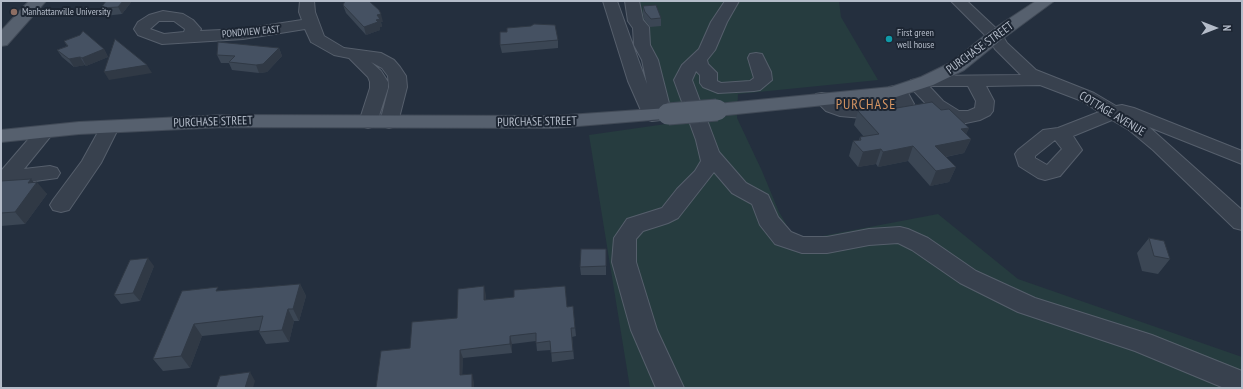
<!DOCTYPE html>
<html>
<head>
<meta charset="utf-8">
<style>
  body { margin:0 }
  #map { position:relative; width:1243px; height:389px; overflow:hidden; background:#242f3e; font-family:"PT Sans Narrow",sans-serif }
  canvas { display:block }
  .frame { position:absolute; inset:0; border:2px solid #b4bcc9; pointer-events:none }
  .north { position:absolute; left:1195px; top:8px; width:40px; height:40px; -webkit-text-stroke:3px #1d2633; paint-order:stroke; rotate:90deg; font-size:11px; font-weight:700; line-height:16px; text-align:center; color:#b4bcc9 }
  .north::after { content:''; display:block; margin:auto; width:14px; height:18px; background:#b4bcc9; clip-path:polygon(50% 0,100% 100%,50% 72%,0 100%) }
</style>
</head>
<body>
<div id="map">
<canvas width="1243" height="389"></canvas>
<div class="frame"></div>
<div class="north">N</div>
</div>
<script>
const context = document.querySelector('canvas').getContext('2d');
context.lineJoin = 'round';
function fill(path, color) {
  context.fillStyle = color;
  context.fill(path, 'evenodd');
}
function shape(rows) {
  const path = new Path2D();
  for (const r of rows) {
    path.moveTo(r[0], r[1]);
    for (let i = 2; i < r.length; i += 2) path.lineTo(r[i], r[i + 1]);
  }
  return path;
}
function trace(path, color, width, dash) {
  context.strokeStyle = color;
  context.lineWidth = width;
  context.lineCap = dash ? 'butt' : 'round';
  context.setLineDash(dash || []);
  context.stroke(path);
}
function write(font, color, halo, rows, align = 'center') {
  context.font = font + ' "PT Sans Narrow",sans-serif';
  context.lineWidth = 4;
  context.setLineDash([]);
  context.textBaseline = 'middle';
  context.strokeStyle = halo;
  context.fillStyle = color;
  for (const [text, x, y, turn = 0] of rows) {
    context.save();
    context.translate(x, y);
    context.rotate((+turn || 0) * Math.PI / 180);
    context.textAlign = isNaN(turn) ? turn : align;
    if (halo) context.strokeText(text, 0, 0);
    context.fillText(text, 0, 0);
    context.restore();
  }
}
fill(shape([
  [637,1,839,1,841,17,878,80,738,94,737,118,762,171,779,212,796,241,938,214,1018,279,1242,357,1242,388,630,388,589,135,673,123]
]), '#263c3f');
const minor = shape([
  [300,1,314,1,315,12,324,36,344,48,381,53,394,60,400,67,406,76,407,87,398,122,396,126,389,128,382,126,380,122,389,87,388,76,382,68,371,62,381,71,388,82,388,88,377,122,375,126,368,128,361,126,359,122,370,88,370,82,368,77,349,58,334,55,311,42,305,29,243,39,162,44,138,35,134,29,138,22,149,15,163,11,183,14,193,20,201,29,200,31,243,29,302,20,299,12,300,1],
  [159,21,174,21,185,29,184,32,164,34,150,29,159,21],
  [603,1,617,1,647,84,642,60,634,45,633,28,628,21,625,1,639,1,643,20,649,27,650,45,658,60,672,115,670,119,652,121,645,119,643,115,628,81,603,1],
  [725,1,739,1,727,22,715,50,707,60,708,64,717,73,717,81,721,83,750,81,754,78,748,58,750,54,756,53,762,54,771,72,772,80,760,90,754,91,718,93,703,87,700,83,700,75,696,71,692,80,719,152,746,183,768,195,778,217,791,232,803,237,827,237,869,229,900,227,908,229,928,238,976,271,1035,298,1152,335,1242,371,1242,388,1224,388,1135,351,1018,312,960,283,912,250,898,243,869,245,827,253,802,253,775,244,760,225,752,204,732,193,714,172,678,218,668,223,643,231,636,239,636,262,657,330,684,388,656,388,631,330,612,262,614,238,627,219,662,208,677,189,695,171,701,161,696,140,674,80,682,65,699,49,711,22,725,1],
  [951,1,967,1,1001,33,1007,43,1036,70,1094,93,1116,106,1122,105,1134,108,1242,151,1242,164,1149,127,1242,210,1242,230,1234,228,1153,150,1129,130,1112,120,1073,136,1082,150,1060,176,1045,180,1038,178,1019,166,1015,154,1018,150,1043,130,1058,128,1099,112,1082,101,1040,85,986,86,994,101,993,111,990,115,980,120,961,124,945,119,931,109,911,88,908,84,911,80,919,79,927,76,1021,75,995,49,989,39,951,1],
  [929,86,968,86,976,101,975,108,968,111,959,111,943,101,929,86],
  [1055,140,1062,149,1047,165,1035,158,1035,156,1055,140],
  [895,86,901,87,908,93,914,104,906,113,885,120,840,116,826,111,813,98,816,94,822,93,828,94,838,103,848,107,884,108,896,103,886,91,889,87,895,86],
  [110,121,117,123,119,127,101,163,69,210,61,212,53,210,50,205,53,200,82,161,103,123,110,121],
  [45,126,52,128,54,132,24,169,50,166,57,168,60,173,57,178,6,185,1,183,1,171,38,128,45,126]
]);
const major = shape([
  [29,1,46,1,7,45,1,46,1,31,29,1],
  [1036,1,1054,1,1001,40,964,70,933,85,893,98,717,116,710,114,707,110,710,106,717,104,891,87,921,77,952,62,989,32,1036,1],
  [668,108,675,110,678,114,675,118,554,128,225,127,79,134,1,142,1,130,79,122,225,115,554,116,668,108]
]);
trace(minor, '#565f6c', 2);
trace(major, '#414a57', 2);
fill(minor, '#38414e');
fill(major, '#56606e');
const majorBridge = shape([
  [668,114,717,110]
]);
trace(majorBridge, '#414a57', 23, []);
trace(majorBridge, '#56606e', 21);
fill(shape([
  [106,1,132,1,122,14,105,16,101,8],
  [343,5,383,22,381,22,382,27,380,27,380,30,366,35,346,13],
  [643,6,661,18,661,26,650,27,644,19,643,14],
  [558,40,558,48,502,53,500,45],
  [64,41,104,49,108,57,86,66,85,65,74,67,62,57,57,50,67,46],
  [279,48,282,56,267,72,259,73,232,70,229,63,221,63,217,55],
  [885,110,941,110,969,128,966,134,971,139,964,153,946,157,956,167,949,182,930,186,908,161,878,167,876,164,858,167,849,156,853,141,859,140,860,137,864,137,854,125,858,111],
  [31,179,34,183,47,194,25,224,1,226,1,181],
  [1149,238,1170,259,1158,274,1142,271,1137,253],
  [606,249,606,275,581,275,580,267],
  [154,266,140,301,121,304,114,295],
  [300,284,306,296,299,321,294,321,289,342,266,344,259,332,260,330,202,336,190,368,163,371,153,359,220,291],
  [486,295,486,300,567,307,573,306,576,336,572,337,574,359,552,362,551,350,537,351,536,341,512,344,512,353,463,358,462,375,474,382,410,348,457,318]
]), '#3b4654');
fill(shape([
  [123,1,132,1,122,14,118,7],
  [381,14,383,22,381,22,382,27,380,27,380,30,366,35,364,27,376,20,377,15],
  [279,48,282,56,267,72,259,73,256,65],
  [104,49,108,57,86,66,82,58],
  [80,57,85,65,74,67,69,59],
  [147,65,152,73,109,80,104,72],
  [969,128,963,140,971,139,964,153,929,160,935,146,961,129],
  [913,146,908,161,878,167,883,152],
  [881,149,876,164,858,167,863,152],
  [956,167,949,182,930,186,936,171],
  [31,179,36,185,37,182,47,194,25,224,15,212,28,183],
  [148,258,154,266,140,301,133,293],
  [300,284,306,296,299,321,293,309],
  [484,286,486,295,486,308,484,300],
  [288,309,294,321,289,342,282,330],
  [194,324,202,336,190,368,181,356],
  [510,336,512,344,512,353,510,344],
  [460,350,463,358,462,384,460,375],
  [250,372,255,381,253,388,245,388],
  [472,374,474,382,474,388,472,388]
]), '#303945');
const building = shape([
  [106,1,123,1,118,7,101,8,106,1],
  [345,1,369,1,379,10,381,14,377,15,380,19,376,20,378,22,364,27,343,5,345,1],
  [656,5,661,18,651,19,645,12,643,6,656,5],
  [534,24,555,25,558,40,500,45,500,32,507,32,507,28,531,26,534,24],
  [83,31,104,49,82,58,80,57,69,59,57,50,68,46,64,41,80,35,83,31],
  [115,39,147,65,104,72,115,39],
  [218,42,279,48,263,64,256,65,229,62,235,56,217,55,218,42],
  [932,102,941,110,949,109,969,128,961,129,971,139,935,146,956,167,936,171,913,146,883,152,881,149,863,152,853,141,861,140,860,137,879,134,858,111,882,107,885,110,932,102],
  [31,179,28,183,37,182,15,212,1,213,1,181,31,179],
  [1149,238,1164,241,1170,259,1154,256,1149,238],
  [581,249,606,249,606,266,580,267,581,249],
  [148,258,133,293,114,295,130,260,148,258],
  [300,284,293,309,288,309,282,330,259,332,263,316,194,324,181,356,153,359,182,291,218,287,216,291,300,284],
  [484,286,484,300,514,297,514,290,565,286,567,307,573,306,575,328,571,328,573,351,551,353,550,341,536,343,536,333,510,336,510,344,460,350,460,375,472,374,472,388,376,388,381,351,410,348,412,322,457,318,458,289,484,286],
  [250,372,245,388,216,388,220,376,250,372]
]);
fill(building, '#455162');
trace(building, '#303945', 1);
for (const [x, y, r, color] of [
  [14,12,4,"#8d6e63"],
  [889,39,4,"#0f9aa8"]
]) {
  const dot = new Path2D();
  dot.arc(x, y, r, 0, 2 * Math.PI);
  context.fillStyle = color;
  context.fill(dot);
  trace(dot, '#1d2633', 1.5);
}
write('10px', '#b4bcc9', '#1d2633', [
  ["Manhattanville University",22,12],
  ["First green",897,33],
  ["well house",897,45]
], 'left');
write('10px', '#b4bcc9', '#1d2633', [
  ["PONDVIEW EAST",251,32,-5]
]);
write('12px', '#b4bcc9', '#1d2633', [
  ["PURCHASE STREET",980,48,-36],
  ["COTTAGE AVENUE",1112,114,31],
  ["PURCHASE STREET",213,122,-2],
  ["PURCHASE STREET",537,122,-1]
]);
context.letterSpacing = '1px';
write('14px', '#d59563', '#1d2633', [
  ["PURCHASE",866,105]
]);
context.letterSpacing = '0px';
</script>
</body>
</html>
